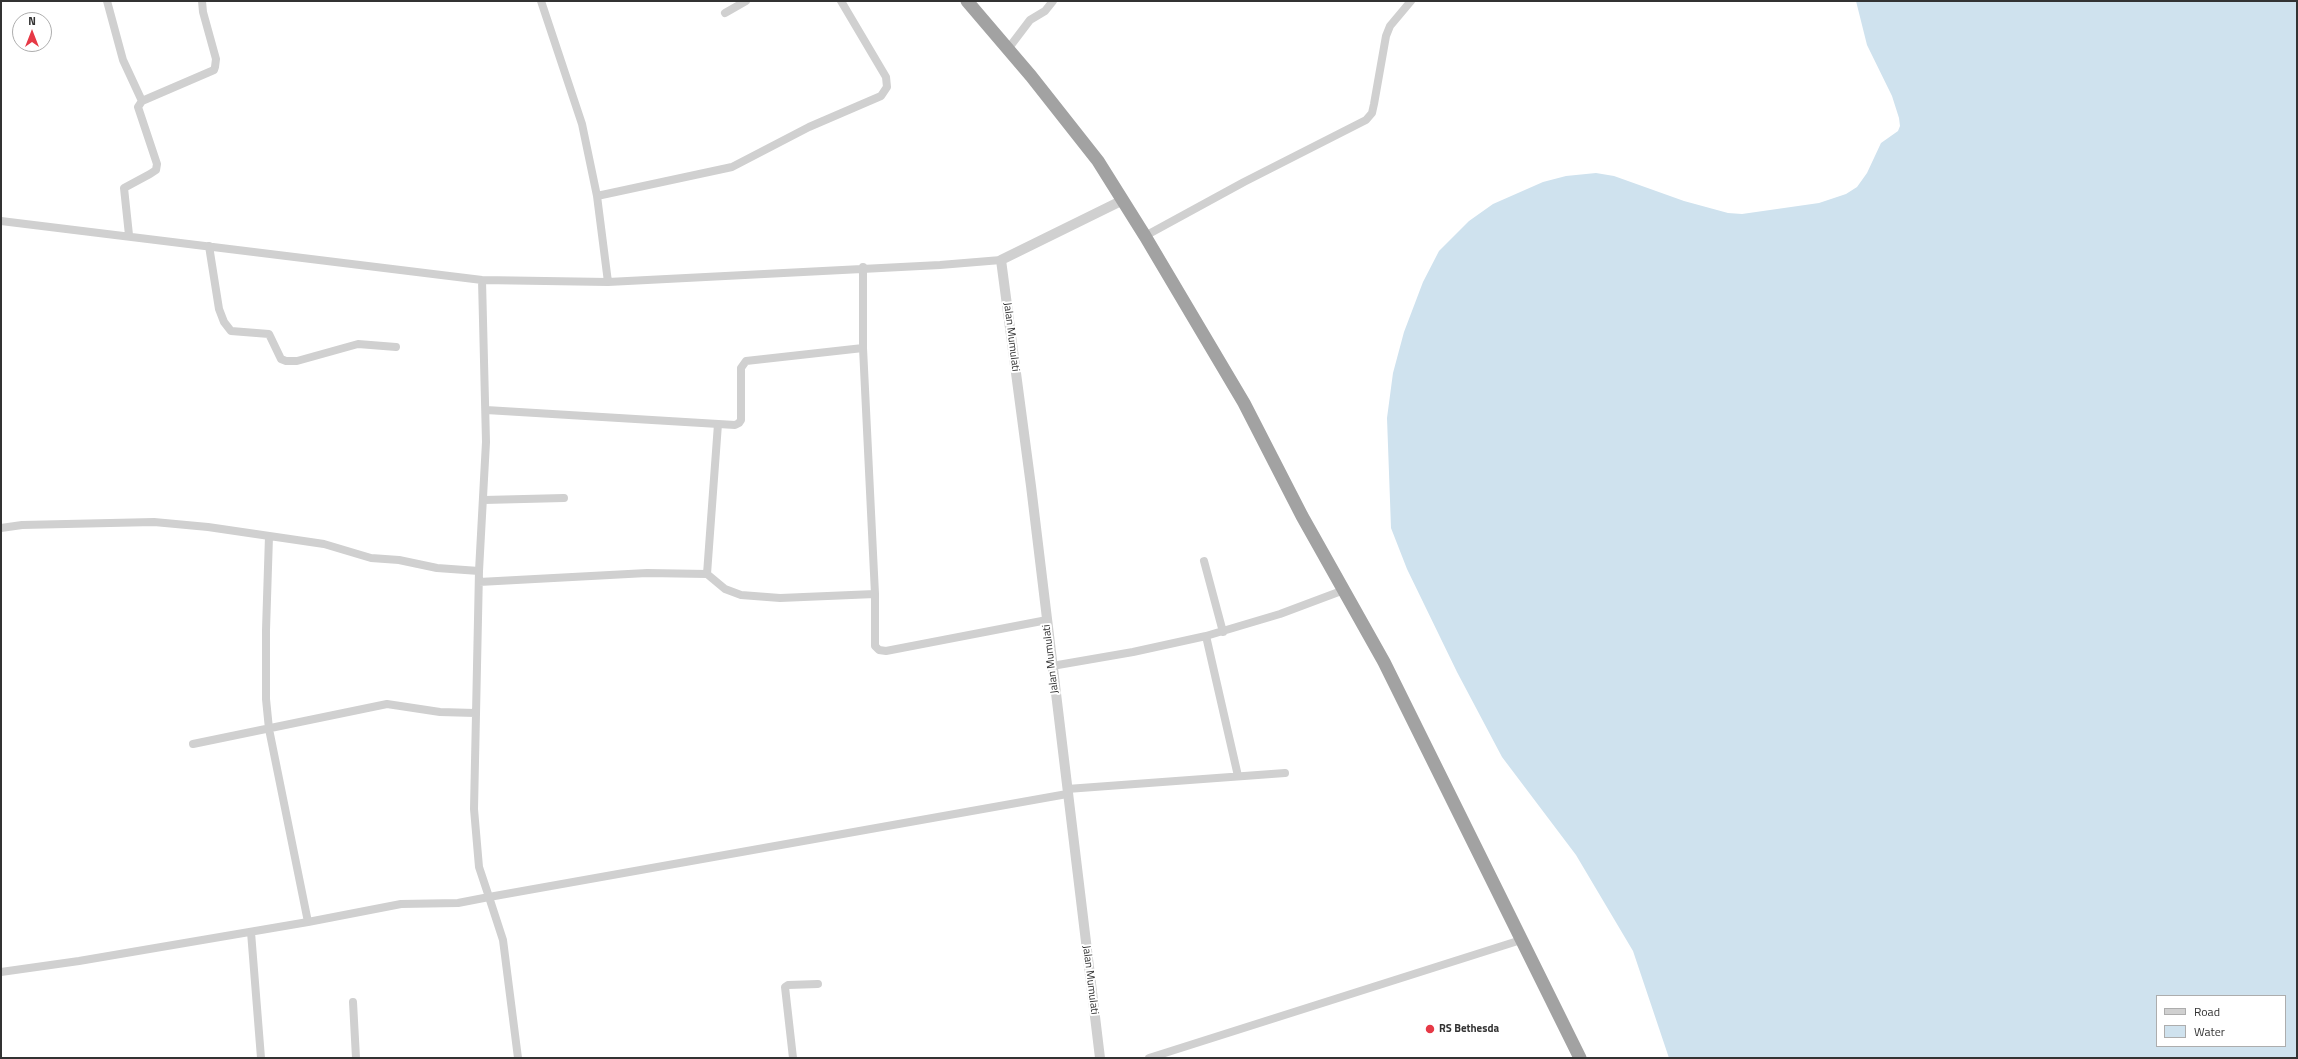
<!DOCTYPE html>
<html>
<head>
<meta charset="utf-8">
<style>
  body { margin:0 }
  #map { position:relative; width:2298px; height:1059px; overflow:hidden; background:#fff; font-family:"Titillium Web",sans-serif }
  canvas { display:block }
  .frame { position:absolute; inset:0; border:2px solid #333; pointer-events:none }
  .legend { position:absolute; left:2156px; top:995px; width:130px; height:52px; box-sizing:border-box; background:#fff; border:1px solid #adadad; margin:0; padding:5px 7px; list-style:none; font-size:12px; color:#333 }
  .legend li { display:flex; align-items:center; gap:8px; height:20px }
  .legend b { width:20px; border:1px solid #adadad }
  .north { position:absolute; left:12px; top:12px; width:40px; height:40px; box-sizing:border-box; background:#fff; border:1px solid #adadad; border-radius:50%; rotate:0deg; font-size:11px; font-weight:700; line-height:16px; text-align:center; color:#333 }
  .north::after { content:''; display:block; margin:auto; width:14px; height:18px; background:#e63946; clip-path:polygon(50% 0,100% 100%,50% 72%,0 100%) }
</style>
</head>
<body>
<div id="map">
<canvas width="2298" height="1059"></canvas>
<div class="frame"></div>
<ul class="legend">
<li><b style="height:5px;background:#d0d0d0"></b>Road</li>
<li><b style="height:11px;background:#cfe2ee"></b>Water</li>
</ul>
<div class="north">N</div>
</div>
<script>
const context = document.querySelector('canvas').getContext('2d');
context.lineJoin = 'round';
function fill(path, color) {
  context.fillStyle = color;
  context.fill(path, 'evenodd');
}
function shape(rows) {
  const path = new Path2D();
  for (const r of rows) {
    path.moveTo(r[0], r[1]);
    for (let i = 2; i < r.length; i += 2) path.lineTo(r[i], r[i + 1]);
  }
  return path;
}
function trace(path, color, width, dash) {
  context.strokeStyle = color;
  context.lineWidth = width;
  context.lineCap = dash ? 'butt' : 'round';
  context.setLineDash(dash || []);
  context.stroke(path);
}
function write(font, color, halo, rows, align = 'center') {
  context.font = font + ' "Titillium Web",sans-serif';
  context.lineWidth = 4;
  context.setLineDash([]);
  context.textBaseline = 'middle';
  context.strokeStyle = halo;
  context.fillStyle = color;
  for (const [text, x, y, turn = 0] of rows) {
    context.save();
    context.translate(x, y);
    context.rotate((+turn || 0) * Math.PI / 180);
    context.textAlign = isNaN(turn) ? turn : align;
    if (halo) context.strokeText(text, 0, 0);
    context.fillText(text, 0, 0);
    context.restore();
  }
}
fill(shape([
  [1856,1,2297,1,2297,1058,1669,1058,1633,951,1576,855,1502,757,1457,672,1407,569,1391,528,1387,418,1393,373,1404,332,1423,282,1439,251,1469,221,1493,204,1543,182,1566,176,1596,173,1614,176,1684,201,1728,213,1742,214,1819,203,1846,194,1857,187,1867,173,1881,143,1898,131,1900,126,1899,118,1892,96,1867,45],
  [2157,996,2285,996,2285,1046,2157,1046]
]), '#cfe2ee');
trace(shape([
  [107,1,123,60,142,101],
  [541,1,582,124,597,196,608,282],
  [725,13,746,1],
  [1008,49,1030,20,1045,11,1053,1],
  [597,196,732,167,809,127,881,96,887,87,886,77,841,1],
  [1,221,482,280,608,282,940,265,1001,260],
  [129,235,124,188,150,174,156,170,157,164,138,107,142,101,214,70,215,67,216,59,203,12,202,1],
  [1145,236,1244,182,1366,120,1372,113,1374,104,1386,36,1390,26,1411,1],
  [209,246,219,309,224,322,231,331,269,334,281,359,286,361,297,361,358,344,396,347],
  [863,267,863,348,875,594,875,646,879,650,886,651,1047,620],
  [482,280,486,442,479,571,474,809,479,867,489,897,1067,794],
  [486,410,735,425,739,423,741,420,741,368,746,361,863,348],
  [484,500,564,498],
  [1,528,22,525,154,522,208,527,324,544,371,558,399,560,437,568,479,571],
  [269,536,266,630,266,699,269,729,308,922],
  [1204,561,1223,632],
  [707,574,725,589,741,595,780,598,875,594],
  [479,582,647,573,707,574,718,424],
  [1206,636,1238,776],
  [1052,666,1133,652,1206,636,1280,614,1344,590],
  [193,744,387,704,440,712,475,713],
  [1067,789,1285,773],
  [251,932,261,1058],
  [1,972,79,961,308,922,401,904,458,903,489,897,503,940,518,1058],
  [353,1002,356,1058],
  [793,1058,785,987,788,985,818,984],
  [1149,1058,1521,940]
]), '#d0d0d0', 8);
trace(shape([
  [1100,1058,1031,486,1001,260,1121,201]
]), '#d0d0d0', 10);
trace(shape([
  [967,1,1031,76,1098,161,1145,236,1244,403,1302,516,1384,662,1580,1058]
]), '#a2a2a2', 13);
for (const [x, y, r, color] of [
  [1430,1029,5,"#e63946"]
]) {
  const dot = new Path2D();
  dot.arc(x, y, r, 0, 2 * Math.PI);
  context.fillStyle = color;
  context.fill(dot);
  trace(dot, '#fff', 1.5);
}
write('11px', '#333', '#fff', [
  ["Jalan Mumulati",1011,337,83],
  ["Jalan Mumulati",1051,659,-97],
  ["Jalan Mumulati",1090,980,83]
]);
write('bold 11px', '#333', '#fff', [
  ["RS Bethesda",1439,1029]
], 'left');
</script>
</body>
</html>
